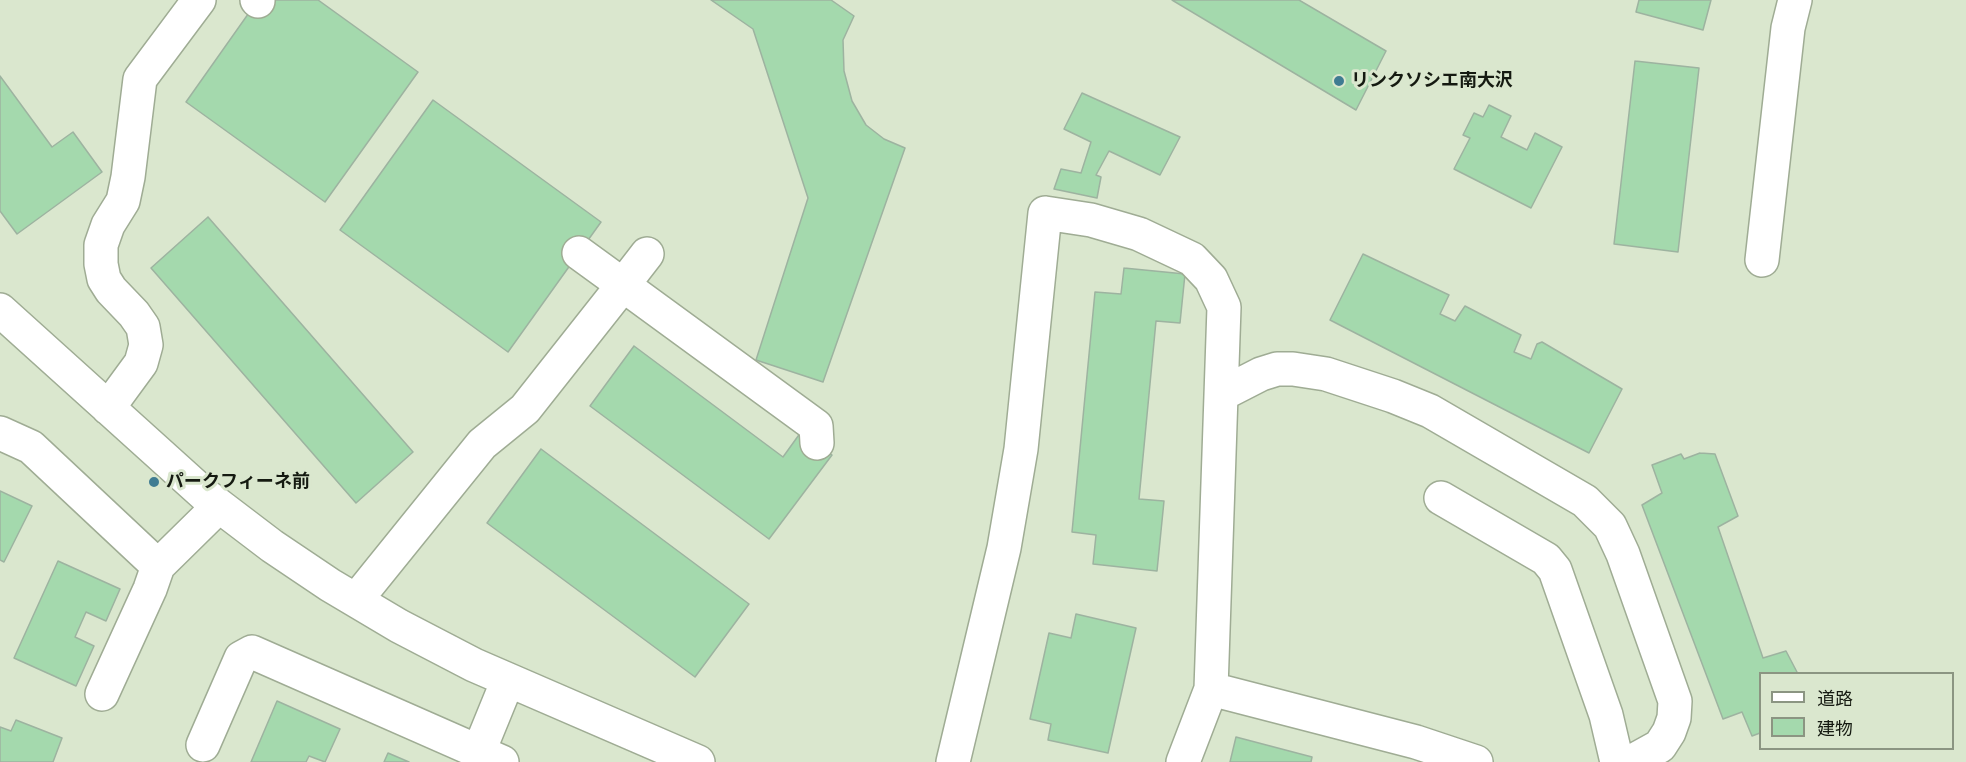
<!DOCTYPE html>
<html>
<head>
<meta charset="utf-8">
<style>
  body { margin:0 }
  #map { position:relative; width:1966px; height:762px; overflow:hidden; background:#dae7ce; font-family:"Space Grotesk","Noto Sans JP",sans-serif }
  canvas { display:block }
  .legend { position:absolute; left:1759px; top:672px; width:195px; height:78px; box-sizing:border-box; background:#dae7ce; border:2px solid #8b9582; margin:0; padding:8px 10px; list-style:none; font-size:18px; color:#151a11 }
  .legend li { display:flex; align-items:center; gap:12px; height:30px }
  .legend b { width:30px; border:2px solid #8b9582 }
</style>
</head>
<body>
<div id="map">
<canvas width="1966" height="762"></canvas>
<ul class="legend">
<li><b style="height:8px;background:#fff"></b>道路</li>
<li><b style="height:16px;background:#a4d9ad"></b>建物</li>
</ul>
</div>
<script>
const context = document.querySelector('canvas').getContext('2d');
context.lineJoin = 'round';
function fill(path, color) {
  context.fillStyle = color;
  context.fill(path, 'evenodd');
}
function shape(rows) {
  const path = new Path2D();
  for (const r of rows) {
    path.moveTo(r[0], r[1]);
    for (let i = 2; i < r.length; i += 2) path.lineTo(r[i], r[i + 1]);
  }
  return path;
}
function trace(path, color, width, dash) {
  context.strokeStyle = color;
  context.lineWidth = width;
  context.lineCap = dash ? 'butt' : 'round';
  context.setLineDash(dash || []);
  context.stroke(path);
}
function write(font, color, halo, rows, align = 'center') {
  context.font = font + ' "Space Grotesk","Noto Sans JP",sans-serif';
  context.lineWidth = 6;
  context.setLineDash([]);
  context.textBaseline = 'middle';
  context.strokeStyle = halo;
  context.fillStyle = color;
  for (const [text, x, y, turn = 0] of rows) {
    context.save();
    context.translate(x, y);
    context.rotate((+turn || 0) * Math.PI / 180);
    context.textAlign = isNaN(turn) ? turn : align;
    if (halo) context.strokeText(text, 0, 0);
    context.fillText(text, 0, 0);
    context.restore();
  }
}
const building = shape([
  [258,0,318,0,418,72,325,202,186,102,258,0],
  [711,0,831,0,854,16,843,40,844,71,852,101,866,125,884,139,905,148,823,382,756,360,808,198,753,29,711,0],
  [1172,0,1299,0,1386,51,1356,110,1172,0],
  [1639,0,1711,0,1703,30,1636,12,1639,0],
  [1635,61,1699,68,1678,252,1614,244,1635,61],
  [0,76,52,147,73,132,102,172,17,234,0,211,0,76],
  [1082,93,1180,137,1160,175,1109,151,1096,175,1101,177,1097,198,1054,189,1061,169,1081,173,1091,142,1064,129,1082,93],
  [433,100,601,222,508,352,340,230,433,100],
  [1489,105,1511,116,1501,137,1527,150,1535,133,1562,147,1531,208,1454,169,1470,138,1463,135,1474,113,1483,117,1489,105],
  [208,217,413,452,356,503,151,268,208,217],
  [1363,254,1449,295,1440,314,1455,321,1465,306,1521,335,1514,352,1531,359,1537,344,1542,342,1622,389,1589,453,1330,320,1363,254],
  [1124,268,1185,274,1180,323,1156,321,1139,499,1164,501,1157,571,1093,564,1096,535,1072,532,1095,292,1121,294,1124,268],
  [634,346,783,457,801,432,832,455,769,539,590,406,634,346],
  [541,449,749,604,695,677,487,523,541,449],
  [1700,453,1715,454,1738,516,1718,527,1763,658,1786,651,1798,674,1760,674,1760,733,1752,736,1742,712,1723,719,1642,505,1662,493,1652,465,1681,454,1684,459,1700,453],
  [0,491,32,506,4,562,0,560,0,491],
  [58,561,120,589,106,621,86,612,75,637,94,646,76,686,14,658,58,561],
  [1076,614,1136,628,1108,753,1048,740,1051,724,1030,719,1049,633,1071,638,1076,614],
  [277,701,340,729,325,762,309,756,306,762,251,762,277,701],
  [16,720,62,738,53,762,0,762,0,727,11,731,16,720],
  [1236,737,1312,757,1311,762,1230,762,1236,737],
  [388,753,409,762,384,762,388,753]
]);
fill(building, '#a4d9ad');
trace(building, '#9db3a0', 1.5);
const minor = shape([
  [257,0,258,1],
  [579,253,623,285,647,254],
  [1762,260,1788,28,1795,0],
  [0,310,205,495,272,546,330,585,399,626,474,665,698,762],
  [1222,394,1261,374,1277,369,1293,369,1326,374,1393,396,1430,411,1585,501,1610,526,1623,554,1675,701,1674,718,1669,732,1660,746,1631,762],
  [108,408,141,363,146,345,143,327,134,314,111,290,104,279,101,264,101,245,108,225,123,201,128,177,140,79,199,0],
  [0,433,31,447,158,566],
  [1441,498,1546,559,1555,570,1606,715,1617,762],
  [356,600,482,444,525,409,623,285,816,426,817,443],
  [1211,689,1416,742,1476,762],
  [102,694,150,589,158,566,219,506],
  [203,745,241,658,252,652,502,762],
  [479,751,508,680],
  [953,762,1004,548,1021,449,1045,213,1091,220,1139,234,1192,259,1211,279,1224,307,1211,689,1183,762]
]);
trace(minor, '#9fac94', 36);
trace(minor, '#fff', 33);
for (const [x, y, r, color] of [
  [1339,81,6,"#3f7c92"],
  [154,482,6,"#3f7c92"]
]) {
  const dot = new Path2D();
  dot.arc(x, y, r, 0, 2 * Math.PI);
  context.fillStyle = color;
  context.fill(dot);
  trace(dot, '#dae7ce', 2);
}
write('bold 18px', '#151a11', '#dae7ce', [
  ["リンクソシエ南大沢",1351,81],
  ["パークフィーネ前",166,482]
], 'left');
</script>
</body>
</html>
